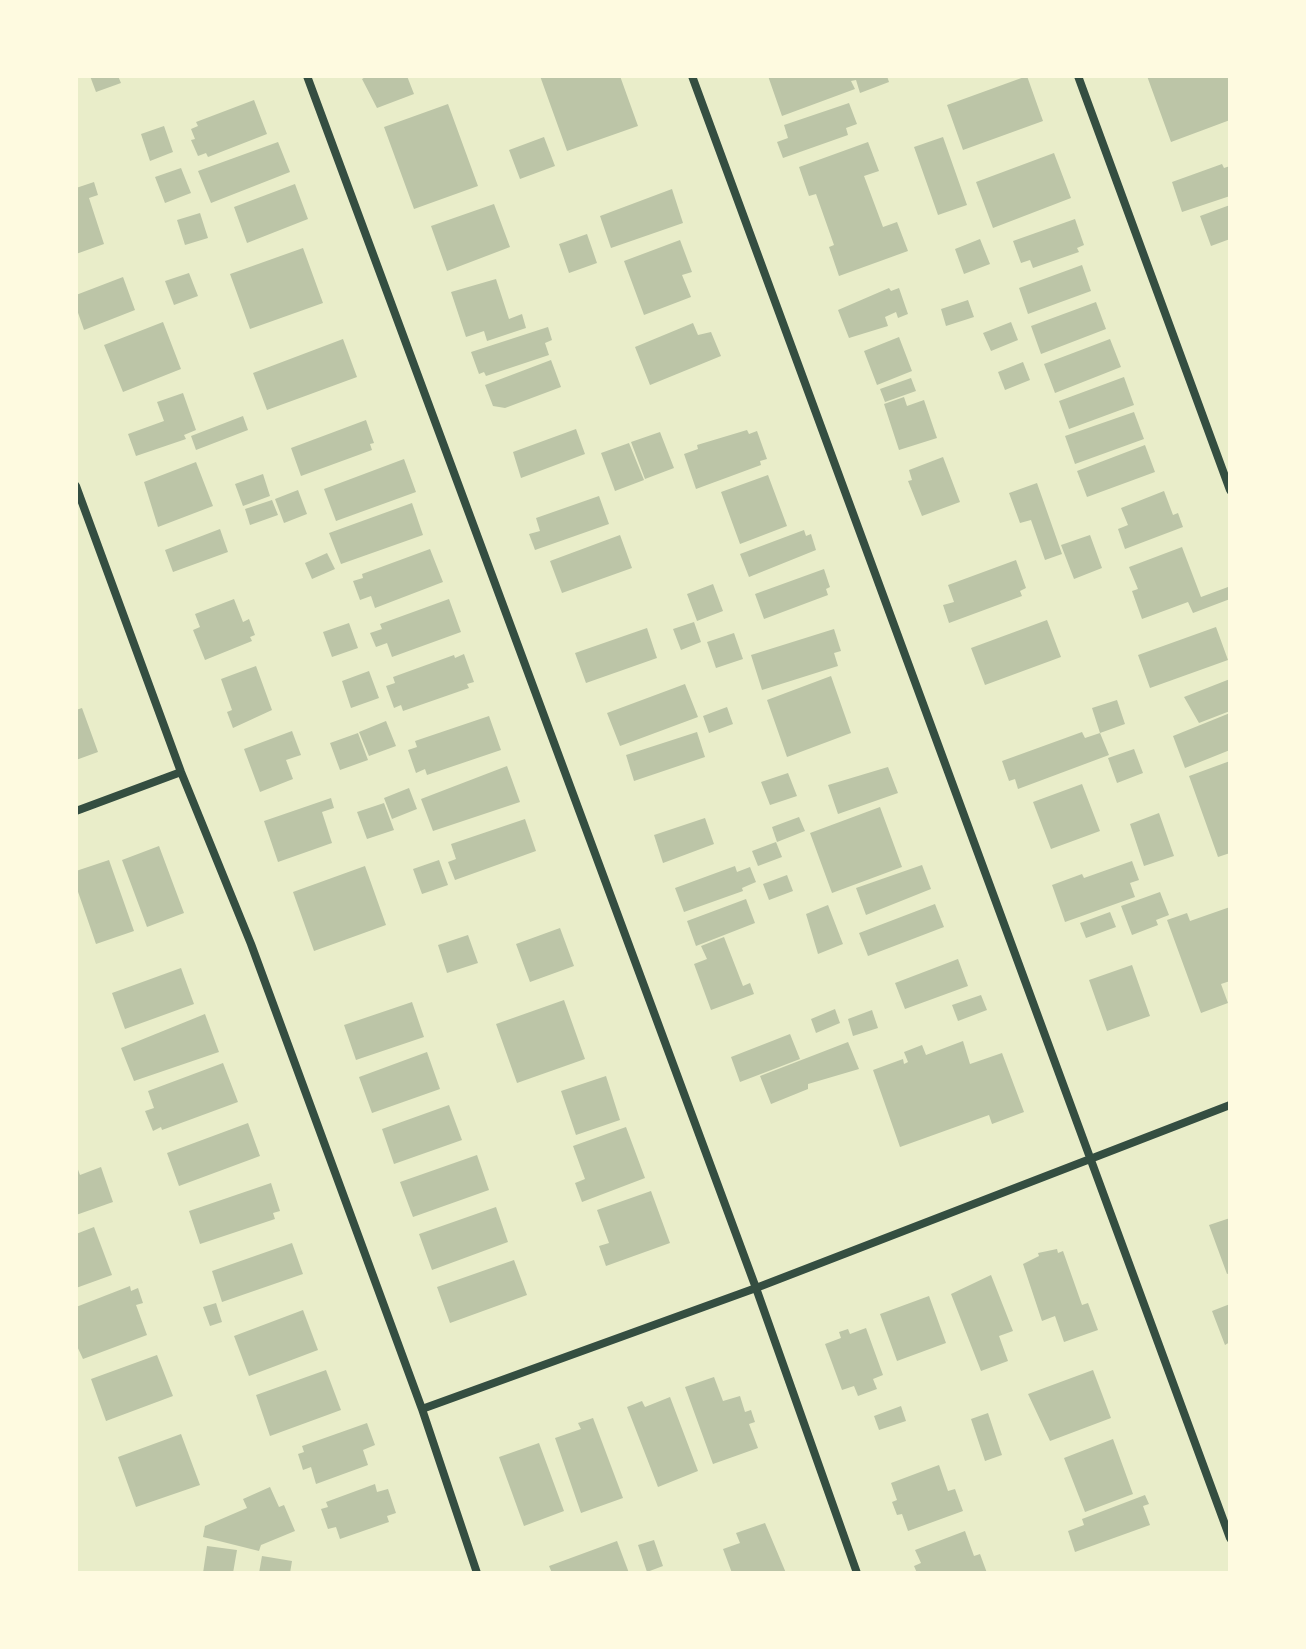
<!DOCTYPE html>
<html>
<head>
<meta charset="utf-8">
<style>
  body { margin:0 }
  #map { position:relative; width:1306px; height:1649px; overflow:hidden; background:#e9edc9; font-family:"Titillium Web",sans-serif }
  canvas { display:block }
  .frame { position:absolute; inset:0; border:78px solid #fefae0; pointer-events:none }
</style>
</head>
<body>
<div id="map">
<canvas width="1306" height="1649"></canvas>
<div class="frame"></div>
</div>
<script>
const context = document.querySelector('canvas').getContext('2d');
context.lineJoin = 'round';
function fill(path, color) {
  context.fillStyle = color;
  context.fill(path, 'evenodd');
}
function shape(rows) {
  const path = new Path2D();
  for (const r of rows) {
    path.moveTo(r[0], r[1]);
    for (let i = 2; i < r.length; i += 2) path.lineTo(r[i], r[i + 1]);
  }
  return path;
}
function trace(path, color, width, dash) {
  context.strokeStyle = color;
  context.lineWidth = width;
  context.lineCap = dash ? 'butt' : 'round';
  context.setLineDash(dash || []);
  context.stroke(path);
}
fill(shape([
  [90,76,118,76,121,83,96,92],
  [367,76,407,76,414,94,377,108,362,79],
  [540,76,620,76,638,126,567,151],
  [768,76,887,76,889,82,860,93,856,80,851,81,855,89,782,116],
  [1027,76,1043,121,963,150,947,105],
  [1147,76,1230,76,1230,120,1171,142],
  [254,100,267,134,208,157,206,153,198,156,191,140,195,139,191,129,198,126,196,122],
  [849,103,857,124,846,128,848,135,783,158,777,142,788,138,784,125],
  [448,104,478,186,414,209,384,127],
  [164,126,173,152,150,161,141,134],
  [544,137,555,166,520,179,509,150],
  [943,137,967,205,938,215,914,147],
  [278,142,290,172,211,203,198,171],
  [868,142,879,171,864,176,883,227,897,222,908,251,839,276,829,247,834,245,816,194,809,196,799,167],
  [1054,153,1071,198,993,228,976,182],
  [1222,164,1224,168,1230,166,1230,196,1182,212,1172,182],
  [181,168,191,193,165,203,155,177],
  [94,182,98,195,89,198,104,244,76,254,76,188],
  [295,184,308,219,247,243,234,207],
  [672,189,683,223,611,248,600,216],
  [494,204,510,247,447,271,431,226],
  [1230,205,1230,239,1211,246,1200,216],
  [200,213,208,238,185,245,177,220],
  [1075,219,1084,245,1077,248,1079,252,1033,268,1030,260,1021,263,1013,241],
  [587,234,597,263,569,273,559,244],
  [980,239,990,264,964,274,955,249],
  [680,240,692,272,682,275,691,297,644,315,624,261],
  [303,248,323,303,250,329,230,274],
  [1082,265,1091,291,1028,314,1019,288],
  [189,273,198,296,174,305,165,281],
  [123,277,135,310,84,330,76,307,76,295],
  [496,279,509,319,522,314,526,328,487,341,484,331,466,337,451,292],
  [889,288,891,291,899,288,908,314,898,318,896,312,885,317,888,326,849,338,838,310],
  [968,300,974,317,946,326,941,309],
  [1096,302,1106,329,1041,354,1031,326],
  [163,322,181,369,123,392,104,345],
  [1011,322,1018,340,991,351,983,333],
  [693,323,698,335,711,332,721,356,650,385,635,347],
  [548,327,552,340,545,343,549,355,486,376,484,372,479,374,471,352],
  [899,337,912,371,877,385,864,351],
  [343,339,357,377,267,410,253,373],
  [1110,339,1121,367,1055,393,1044,364],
  [551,360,561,387,505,408,493,406,485,385],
  [1023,362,1030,380,1005,390,998,372],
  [1124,377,1134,405,1069,429,1059,401],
  [911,378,916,391,885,402,880,389],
  [183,393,196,430,184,435,186,439,136,456,128,434,164,421,157,402],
  [904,397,907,406,924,400,937,438,899,450,884,404],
  [1134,412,1144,439,1075,464,1065,436],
  [243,416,248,430,196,450,191,436],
  [366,420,374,443,370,444,372,450,301,476,291,448],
  [576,429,585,454,521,478,513,452],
  [747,430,749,434,757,431,767,459,760,461,761,465,696,489,684,454,698,449,697,445],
  [660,432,674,468,645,479,631,442],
  [629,443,644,480,615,491,601,453],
  [1145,445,1155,472,1087,497,1077,471],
  [943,457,960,502,922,516,908,481,912,480,909,470],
  [404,459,416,492,336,521,324,489],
  [196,462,213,506,158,527,144,482],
  [263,474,270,496,243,506,235,484],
  [768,475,787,526,740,544,721,492],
  [1037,483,1062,554,1045,560,1031,520,1020,523,1009,493],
  [298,490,307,514,284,523,275,499],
  [1164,491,1173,515,1178,513,1183,527,1125,549,1118,529,1128,525,1121,508],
  [599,496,609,524,535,550,529,534,540,531,536,518],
  [272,500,278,515,250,525,245,509],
  [412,503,423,535,341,564,329,533],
  [220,529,228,552,173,572,165,550],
  [804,530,806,536,811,534,816,550,749,577,740,554],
  [620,535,632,568,562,593,550,561],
  [1090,535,1102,568,1074,579,1061,545],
  [1182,547,1201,597,1228,587,1230,599,1193,613,1188,602,1142,619,1132,591,1138,589,1129,567],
  [430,549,443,582,375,608,371,596,360,600,353,581,363,578,362,574],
  [327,553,335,569,312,579,305,563],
  [1016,560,1026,588,1020,591,1022,596,949,623,943,605,954,602,948,585],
  [824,569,830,587,826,589,828,595,764,619,755,594],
  [713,584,723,611,697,621,687,594],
  [234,599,243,622,249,619,255,635,250,637,252,641,205,660,193,630,200,627,195,614],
  [449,599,461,632,392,657,387,643,376,647,370,633,382,629,380,624],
  [1047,620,1061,657,985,685,971,648],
  [694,622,701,642,681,650,673,629],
  [349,623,358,648,332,657,323,632],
  [1216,627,1228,660,1150,688,1138,655],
  [647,628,657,658,586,683,575,653],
  [834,629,841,651,834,653,838,666,762,690,751,655],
  [734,633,743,659,716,668,707,642],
  [464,654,474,682,467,684,469,688,403,711,401,705,394,708,386,686,395,683,393,677,454,655,455,658],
  [256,666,272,710,233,728,227,712,232,710,221,679],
  [369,671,379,698,351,708,342,681],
  [831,676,851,733,787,757,767,700],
  [1230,679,1230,711,1199,723,1184,697],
  [685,684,698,717,620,746,607,713],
  [1117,700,1125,724,1100,733,1092,708],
  [727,707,733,724,709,733,703,716],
  [82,708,98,752,76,760,76,710],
  [1230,713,1230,750,1185,768,1173,736],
  [489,716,501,750,427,775,425,769,416,773,408,750,417,747,415,741],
  [386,721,396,746,369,756,359,732],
  [292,731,301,755,286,760,293,779,260,792,244,749],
  [697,732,705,757,634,781,626,755],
  [1082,732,1085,738,1100,733,1109,755,1018,789,1015,779,1009,781,1002,761],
  [358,733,368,760,340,770,330,743],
  [1134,749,1143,773,1117,783,1108,758],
  [1230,761,1230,853,1218,857,1189,776],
  [507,766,520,802,433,831,421,799],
  [888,767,898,793,838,814,828,785],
  [788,773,797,796,770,805,761,782],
  [1082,784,1100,831,1051,849,1033,802],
  [409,788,417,809,392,819,384,798],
  [331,798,334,808,322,812,332,843,278,862,264,821],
  [384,803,394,830,367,839,357,812],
  [880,807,902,867,832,893,810,833],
  [1159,813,1174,856,1144,866,1130,824],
  [799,817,805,831,777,842,772,827],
  [705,818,714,844,663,863,654,835],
  [525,819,536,851,455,880,448,862,456,859,451,844],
  [776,842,782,857,758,866,752,851],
  [159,846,184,913,147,927,122,860],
  [109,860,134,931,96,944,76,886,76,871],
  [439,860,448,885,422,894,413,869],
  [1132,861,1139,880,1130,883,1135,897,1065,922,1052,885,1082,874,1084,878],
  [922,865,931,889,866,915,856,888],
  [365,866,386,925,314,951,293,892],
  [735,866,737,872,750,867,756,882,742,888,743,891,684,912,675,888],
  [787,875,793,891,769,900,763,884],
  [1160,892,1169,915,1156,920,1158,925,1132,935,1121,906],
  [746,899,755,923,696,946,687,921],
  [935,904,944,927,868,956,859,933],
  [828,905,843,944,818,954,806,914],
  [1230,907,1230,981,1221,984,1228,1003,1201,1013,1167,920,1187,913,1190,921],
  [1110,912,1116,927,1086,938,1080,923],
  [560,928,574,966,530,982,516,944],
  [468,935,478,963,447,973,438,945],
  [724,937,743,986,750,983,754,994,711,1010,694,964,707,959,701,946],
  [958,959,968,986,905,1009,895,983],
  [1132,965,1150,1016,1107,1031,1089,980],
  [181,968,194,1004,125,1029,112,993],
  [981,995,987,1010,958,1021,952,1005],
  [564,1000,585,1059,517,1083,496,1024],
  [412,1002,424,1037,356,1060,344,1025],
  [835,1009,840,1023,816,1033,811,1019],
  [872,1010,878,1028,853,1036,848,1019],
  [205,1014,219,1052,134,1081,121,1048],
  [790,1034,800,1059,740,1082,731,1057],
  [963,1041,970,1064,1002,1053,1024,1112,992,1124,989,1115,900,1147,873,1070,903,1059,904,1064,908,1062,904,1052,922,1045,926,1055],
  [848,1042,859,1069,808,1084,808,1089,771,1104,760,1076],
  [427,1052,440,1089,372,1113,359,1077],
  [223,1063,238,1102,162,1130,161,1127,153,1131,145,1111,154,1108,148,1091],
  [606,1076,620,1120,576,1135,561,1091],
  [449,1105,462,1140,394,1164,382,1129],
  [248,1123,260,1156,179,1186,167,1153],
  [626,1127,645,1178,582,1202,575,1183,585,1179,573,1146],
  [477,1155,489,1190,413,1217,400,1182],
  [76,1164,80,1175,101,1167,113,1202,76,1215],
  [271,1183,280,1211,273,1213,275,1219,200,1244,189,1211],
  [651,1191,670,1243,606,1266,599,1246,609,1243,597,1210],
  [496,1207,508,1242,432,1270,419,1234],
  [1230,1218,1230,1273,1227,1274,1209,1225],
  [94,1227,112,1275,76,1288,76,1234],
  [292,1243,303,1274,222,1302,212,1271],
  [1057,1249,1058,1253,1063,1251,1082,1305,1088,1303,1098,1330,1064,1342,1055,1316,1042,1321,1023,1264,1039,1256,1038,1253],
  [514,1260,527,1295,450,1323,437,1287],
  [991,1275,1013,1331,999,1336,1008,1361,981,1371,951,1294],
  [130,1286,131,1291,138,1288,143,1303,136,1305,147,1335,83,1359,76,1344,76,1307],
  [929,1296,946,1343,897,1361,880,1314],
  [216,1303,222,1322,210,1326,203,1307],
  [1230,1304,1230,1342,1225,1345,1212,1311],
  [303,1310,318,1350,249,1376,234,1336],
  [866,1328,883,1375,873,1379,877,1389,858,1396,854,1386,842,1390,825,1344,841,1338,839,1332,848,1329,850,1334],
  [157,1355,173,1396,106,1421,91,1379],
  [326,1370,341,1410,270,1436,256,1395],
  [1093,1370,1111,1418,1050,1441,1028,1394],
  [714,1377,723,1401,740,1396,745,1412,751,1410,755,1422,749,1424,758,1448,713,1464,685,1387],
  [670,1397,698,1471,658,1487,627,1407,642,1401,645,1407],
  [901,1406,906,1421,879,1430,874,1416],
  [988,1413,1002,1455,985,1461,971,1419],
  [593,1418,623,1498,581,1513,555,1438,581,1429,578,1423],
  [367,1423,375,1445,363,1450,368,1465,316,1484,311,1467,303,1470,298,1454,304,1452,302,1446],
  [181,1434,200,1485,136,1507,118,1457],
  [1113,1439,1133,1494,1085,1512,1064,1458],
  [539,1443,564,1511,524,1526,499,1457],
  [939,1465,948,1491,955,1489,963,1511,908,1531,902,1514,897,1515,892,1502,897,1500,891,1483],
  [375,1484,377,1492,388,1489,396,1513,387,1516,389,1522,340,1539,336,1527,328,1529,321,1509,328,1507,326,1502],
  [270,1487,279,1507,284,1505,295,1531,261,1545,259,1551,203,1537,205,1526,247,1508,243,1499],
  [1145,1495,1149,1504,1143,1506,1150,1525,1075,1552,1068,1531,1084,1525,1082,1519],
  [765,1523,786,1573,732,1573,723,1549,740,1543,736,1533],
  [965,1531,974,1556,980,1554,987,1573,917,1573,914,1566,921,1563,915,1550],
  [654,1540,663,1566,647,1572,638,1545],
  [617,1541,629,1573,552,1573,549,1566],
  [207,1546,237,1550,233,1573,203,1573],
  [262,1556,292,1561,290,1573,259,1573]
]), '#bcc5a7');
trace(shape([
  [307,76,756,1288,857,1573],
  [692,76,1230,1538],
  [1078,76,1230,490],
  [76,486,181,772,251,944,422,1409,477,1573],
  [76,811,181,772],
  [422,1409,756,1288,1230,1105]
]), '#344e41', 8);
</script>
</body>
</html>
